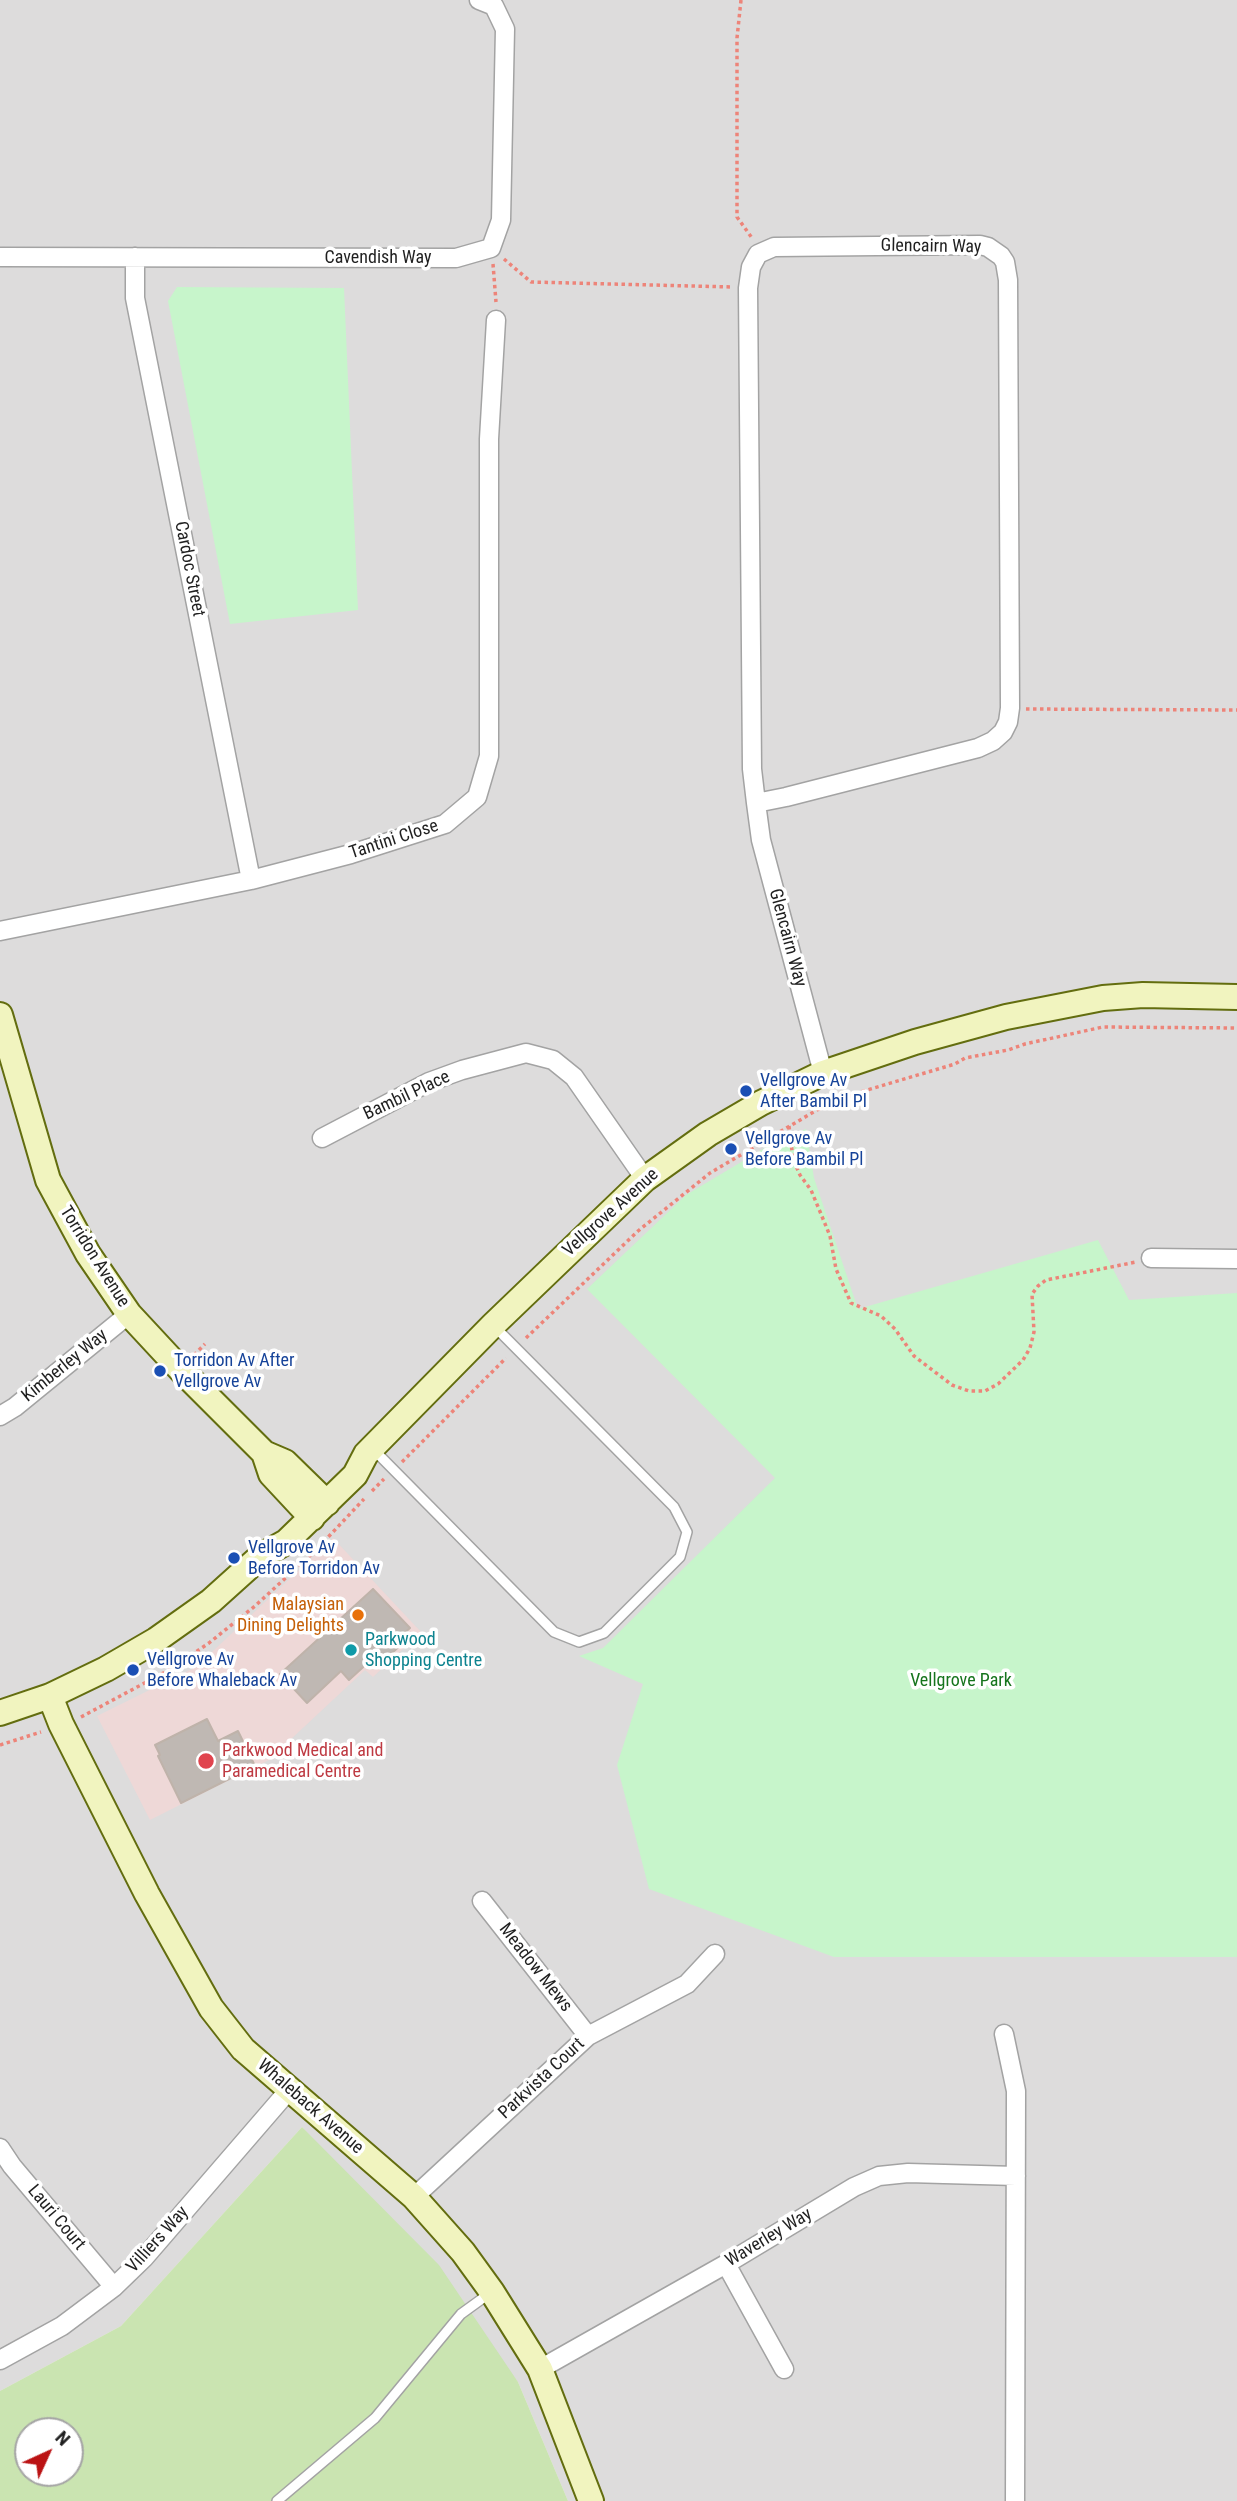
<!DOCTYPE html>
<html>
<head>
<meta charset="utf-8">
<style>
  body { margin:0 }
  #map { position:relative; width:1237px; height:2501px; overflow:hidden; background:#efece6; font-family:"Roboto Condensed",sans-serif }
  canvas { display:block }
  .north { position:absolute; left:14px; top:2417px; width:70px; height:70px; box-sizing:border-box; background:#fff; border:2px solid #a5a5a5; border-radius:50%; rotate:45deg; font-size:19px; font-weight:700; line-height:28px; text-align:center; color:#1f1f1f }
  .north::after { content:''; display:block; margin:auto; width:24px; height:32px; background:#bb1314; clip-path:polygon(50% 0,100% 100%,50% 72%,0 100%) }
</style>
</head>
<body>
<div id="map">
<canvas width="1237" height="2501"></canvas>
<div class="north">N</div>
</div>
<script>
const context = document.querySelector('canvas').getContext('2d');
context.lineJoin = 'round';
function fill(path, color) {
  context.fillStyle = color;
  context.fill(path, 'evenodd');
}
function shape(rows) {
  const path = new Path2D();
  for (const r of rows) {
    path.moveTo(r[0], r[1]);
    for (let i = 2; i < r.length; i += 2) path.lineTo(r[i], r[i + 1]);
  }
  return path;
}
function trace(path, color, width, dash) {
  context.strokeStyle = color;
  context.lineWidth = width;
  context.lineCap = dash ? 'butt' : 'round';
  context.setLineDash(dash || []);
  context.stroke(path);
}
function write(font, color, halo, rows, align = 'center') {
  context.font = font + ' "Roboto Condensed",sans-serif';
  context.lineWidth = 7;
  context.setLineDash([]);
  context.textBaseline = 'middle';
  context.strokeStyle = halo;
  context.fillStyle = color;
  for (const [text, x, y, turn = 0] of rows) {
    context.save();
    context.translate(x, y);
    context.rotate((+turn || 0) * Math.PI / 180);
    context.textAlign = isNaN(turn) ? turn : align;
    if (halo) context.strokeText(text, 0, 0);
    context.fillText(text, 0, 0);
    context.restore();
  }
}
fill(shape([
  [0,0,1237,0,1237,2501,568,2501,518,2382,302,2127,121,2326,0,2391]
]), '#dddcdc');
fill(shape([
  [333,1538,421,1632,373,1677,365,1670,274,1755,275,1757,150,1820,97,1716,196,1667]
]), '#eed8d7');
fill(shape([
  [302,2127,439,2265,518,2382,568,2501,0,2501,0,2391,121,2326],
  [28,2431,70,2431,70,2473,28,2473]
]), '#cae4b1');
fill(shape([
  [177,287,344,288,358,610,230,624,168,301],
  [806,1129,814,1178,858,1309,1098,1240,1129,1300,1237,1293,1237,1957,834,1957,649,1889,617,1765,643,1684,579,1656,603,1648,775,1478,587,1289,686,1195,773,1143]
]), '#c7f5cb');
const building = shape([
  [373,1589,410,1628,401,1636,405,1641,378,1666,372,1659,349,1680,341,1671,307,1703,280,1674,373,1589],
  [207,1719,218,1741,238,1731,255,1766,181,1803,158,1756,160,1755,155,1745,207,1719]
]);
fill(building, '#bfb8b3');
trace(building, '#bfb3aa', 2);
const lane = shape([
  [373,1449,554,1632,579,1642,604,1633,680,1557,687,1532,674,1507,494,1326],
  [277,2501,375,2418,461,2314,490,2293]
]);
const street = shape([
  [0,257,456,258,491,248,501,220,505,29,494,6,479,0],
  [135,257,135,298,251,880],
  [756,803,786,797,978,748,993,741,1003,732,1008,722,1010,708,1008,280,1005,262,1001,256,988,247,980,245,774,247,758,254,751,267,748,288,752,769,756,803,761,840,823,1073],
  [0,931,251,880,351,854,445,824,477,797,489,756,489,439,496,320],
  [322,1138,429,1082,462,1070,526,1053,553,1060,574,1077,645,1179],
  [1151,1258,1237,1259],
  [0,1416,15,1407,129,1314],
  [482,1901,588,2036],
  [1004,2034,1016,2091,1015,2501],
  [0,2148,12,2166,114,2287],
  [414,2197,588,2036,687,1984,715,1954],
  [726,2264,784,2369],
  [0,2360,62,2326,114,2287,144,2258,289,2090],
  [540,2369,726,2264,854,2187,879,2176,908,2173,1016,2176]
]);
const secondary = shape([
  [0,1015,48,1180,88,1254,129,1314,181,1370,264,1453,285,1462,327,1503],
  [264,1453,271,1474,312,1518],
  [50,1696,61,1724,147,1894,211,2008,243,2049,414,2197,463,2252,492,2292,540,2369,591,2501],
  [0,1713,50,1696,106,1669,156,1640,211,1601,261,1556,286,1542,355,1475,366,1454,493,1325,645,1179,708,1134,761,1103,823,1073,915,1042,1006,1017,1103,998,1143,995,1237,997]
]);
trace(lane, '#a3a3a3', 12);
trace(street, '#a3a3a3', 21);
trace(secondary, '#636d0f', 28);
trace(shape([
  [741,0,737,38,737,217,752,238],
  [504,259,531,282,732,287],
  [493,264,496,302],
  [1026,709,1237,710],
  [789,1126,793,1159,800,1175,811,1190,821,1214,830,1236,836,1269,851,1303,881,1316,895,1329,914,1356,952,1385,969,1391,985,1391,998,1384,1023,1360,1030,1348,1034,1332,1032,1294,1038,1286,1046,1280,1136,1262],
  [526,1338,638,1231,710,1173,817,1110,857,1093,955,1064,965,1058,1008,1050,1025,1044,1103,1027,1237,1028],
  [194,1355,205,1344],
  [402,1462,506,1358],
  [372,1491,384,1479],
  [81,1717,169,1670,209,1643,255,1606,316,1550,364,1499],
  [0,1745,41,1732]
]), '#ed8479', 3.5, [3.5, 3.5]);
trace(lane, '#fff', 9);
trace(street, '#fff', 18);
trace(secondary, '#f1f4bf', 24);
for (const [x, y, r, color] of [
  [746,1091,7,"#1a4fb4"],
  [731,1149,7,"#1a4fb4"],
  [160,1371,7,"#1a4fb4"],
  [234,1558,7,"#1a4fb4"],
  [358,1615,7,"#e8710a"],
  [351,1650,7,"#0f9aa8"],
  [133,1670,7,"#1a4fb4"],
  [206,1761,9,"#e0444e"]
]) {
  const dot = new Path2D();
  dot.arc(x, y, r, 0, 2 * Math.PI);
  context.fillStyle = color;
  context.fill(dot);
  trace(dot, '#fff', 2.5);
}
write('18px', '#1f1f1f', '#fff', [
  ["Glencairn Way",931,247,1],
  ["Cavendish Way",378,258],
  ["Cardoc Street",189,569,79],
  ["Tantini Close",394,840,-18],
  ["Glencairn Way",787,938,75],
  ["Bambil Place",407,1096,-25],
  ["Vellgrove Avenue",611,1213,-42],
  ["Torridon Avenue",94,1257,58],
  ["Kimberley Way",65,1366,-39],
  ["Meadow Mews",535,1968,52],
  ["Parkvista Court",542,2079,-43],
  ["Whaleback Avenue",310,2107,41],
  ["Lauri Court",56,2218,50],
  ["Waverley Way",769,2238,-31],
  ["Villiers Way",158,2240,-48]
]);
write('18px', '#164399', '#fff', [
  ["Vellgrove Av",760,1081],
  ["After Bambil Pl",760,1102],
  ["Vellgrove Av",745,1139],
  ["Before Bambil Pl",745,1160],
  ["Torridon Av After",174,1361],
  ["Vellgrove Av",174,1382],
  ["Vellgrove Av",248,1548],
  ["Before Torridon Av",248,1569],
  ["Vellgrove Av",147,1660],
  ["Before Whaleback Av",147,1681]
], 'left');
write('18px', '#c56008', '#fff', [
  ["Malaysian",344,1605],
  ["Dining Delights",344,1626]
], 'right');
write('18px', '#0d838f', '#fff', [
  ["Parkwood",365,1640],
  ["Shopping Centre",365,1661]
], 'left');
write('18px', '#16741d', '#fff', [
  ["Vellgrove Park",961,1681]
]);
write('18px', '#be3a42', '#fff', [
  ["Parkwood Medical and",222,1751],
  ["Paramedical Centre",222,1772]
], 'left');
</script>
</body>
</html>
